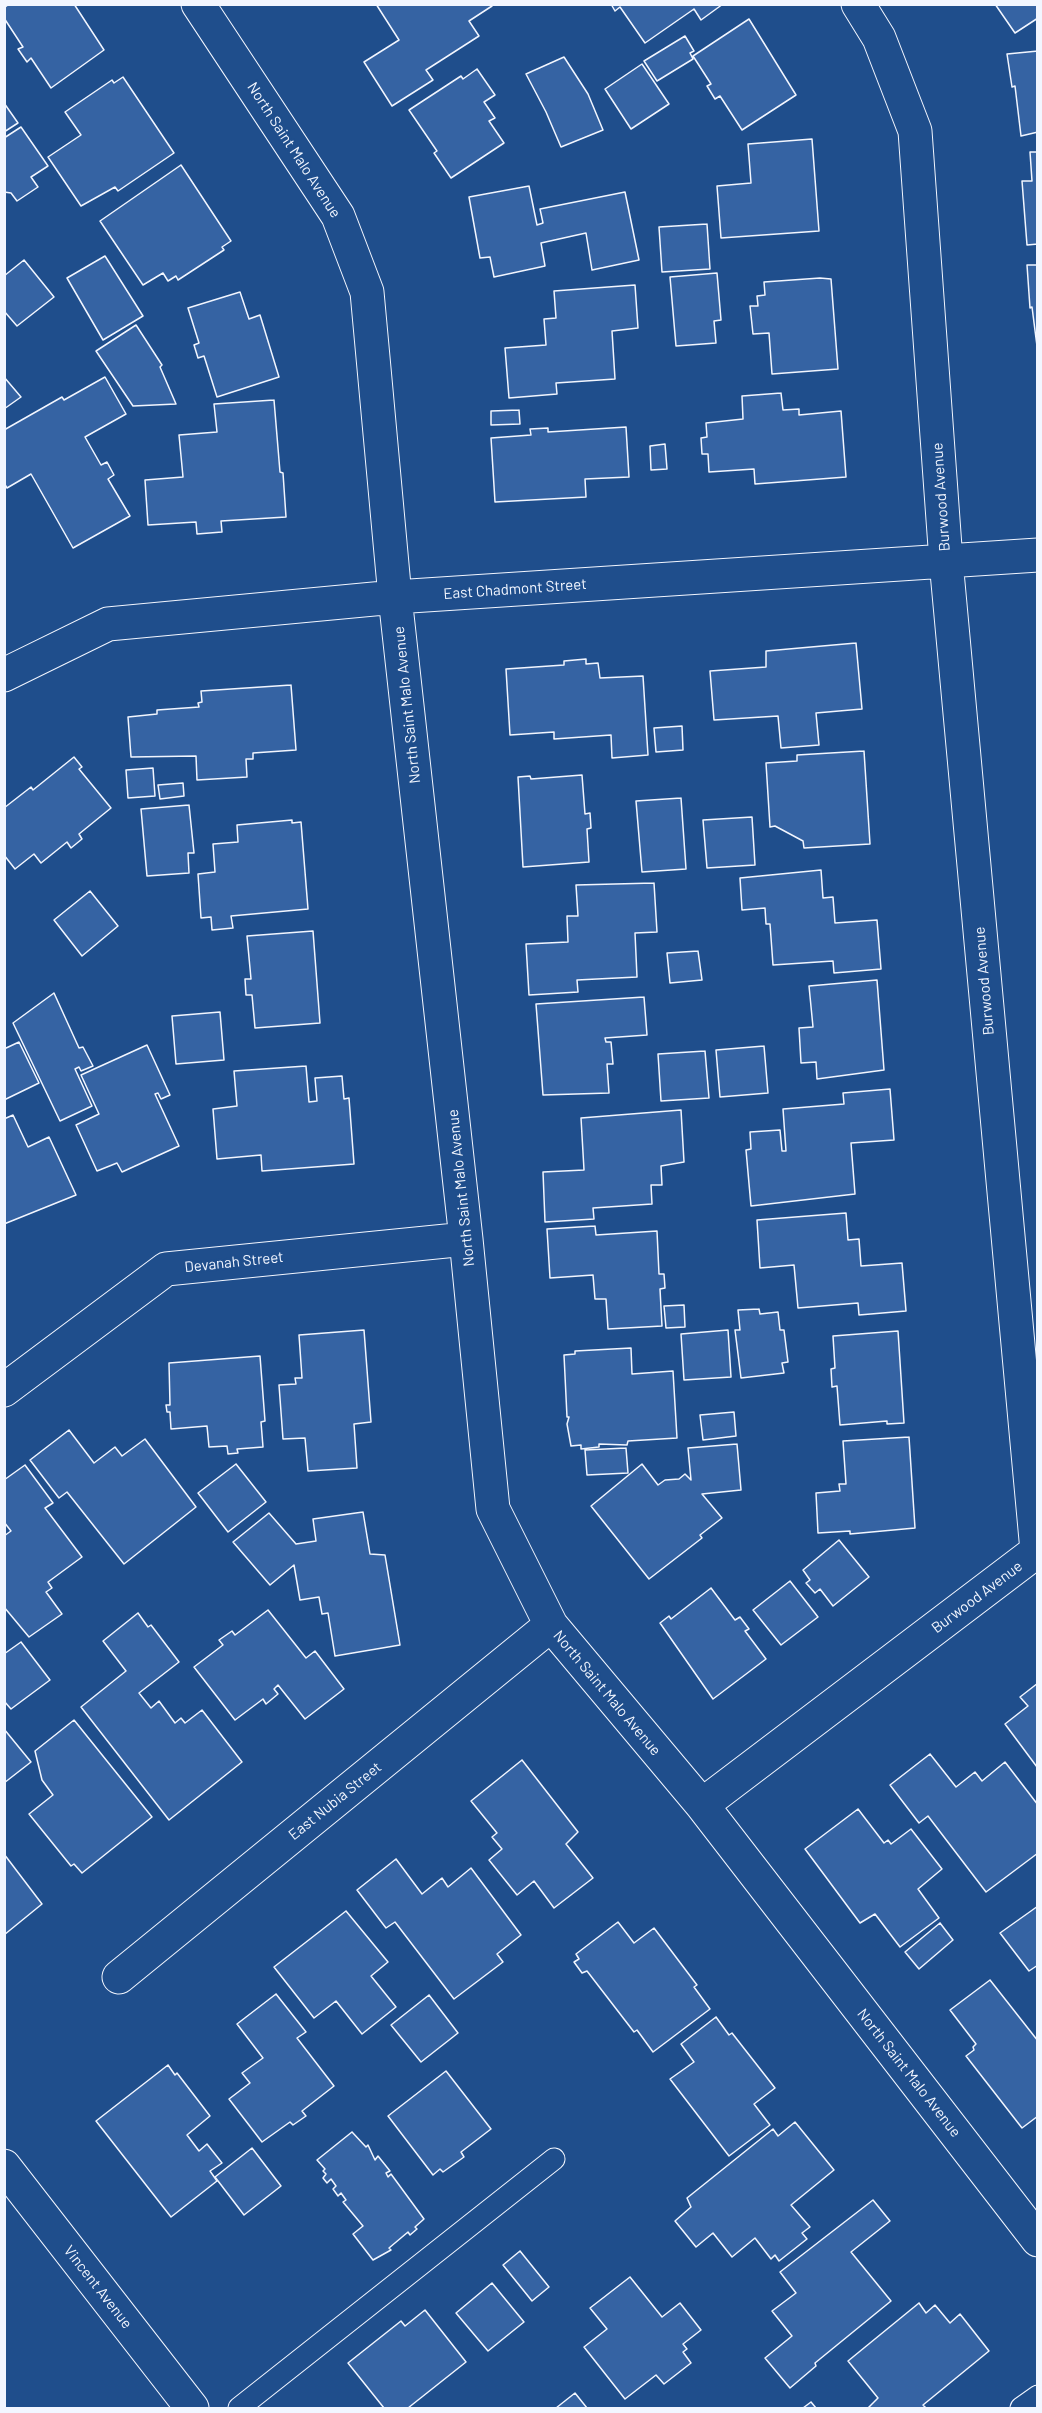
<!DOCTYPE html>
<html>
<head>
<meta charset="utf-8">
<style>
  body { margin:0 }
  #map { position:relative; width:1042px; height:2413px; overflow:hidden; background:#1f4e8c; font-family:Barlow,sans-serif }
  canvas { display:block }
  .frame { position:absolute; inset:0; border:6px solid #f2f6ff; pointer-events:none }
</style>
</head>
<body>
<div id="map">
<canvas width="1042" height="2413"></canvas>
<div class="frame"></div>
</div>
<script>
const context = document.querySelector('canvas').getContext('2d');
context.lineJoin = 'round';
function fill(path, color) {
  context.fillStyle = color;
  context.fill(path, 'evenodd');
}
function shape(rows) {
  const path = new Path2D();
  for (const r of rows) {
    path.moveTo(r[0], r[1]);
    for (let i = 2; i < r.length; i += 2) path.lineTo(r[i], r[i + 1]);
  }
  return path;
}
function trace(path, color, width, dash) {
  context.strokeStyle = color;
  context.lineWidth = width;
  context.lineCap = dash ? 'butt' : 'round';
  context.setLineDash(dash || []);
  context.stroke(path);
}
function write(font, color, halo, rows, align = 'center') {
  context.font = font + ' Barlow,sans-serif';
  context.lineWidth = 4.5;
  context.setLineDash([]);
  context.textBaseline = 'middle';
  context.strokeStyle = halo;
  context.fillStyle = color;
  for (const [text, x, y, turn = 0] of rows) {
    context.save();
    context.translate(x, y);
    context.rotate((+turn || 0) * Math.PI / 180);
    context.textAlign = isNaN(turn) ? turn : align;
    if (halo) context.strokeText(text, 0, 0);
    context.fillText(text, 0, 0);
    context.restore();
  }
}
const building = shape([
  [9,4,74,4,104,50,51,88,31,58,27,62,18,49,23,47,4,18,4,8,9,4],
  [376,4,491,4,492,6,469,21,479,36,426,70,433,80,392,106,364,62,399,40,376,4],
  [611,4,723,4,701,20,694,9,645,43,620,7,615,11,611,4],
  [995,4,1038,4,1038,18,1015,33,995,4],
  [749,19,796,95,742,130,720,96,715,99,707,86,711,84,693,56,749,19],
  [685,36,694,51,690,53,693,59,657,81,644,61,685,36],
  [1038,51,1038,132,1021,136,1015,86,1012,87,1007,54,1038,51],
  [564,57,588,94,603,130,561,147,546,112,526,74,564,57],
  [642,64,669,104,631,129,605,89,642,64],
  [477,69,495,95,484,102,495,118,489,121,504,143,451,178,434,153,437,151,409,110,461,76,463,79,477,69],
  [123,77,174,153,118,191,115,187,81,206,48,157,81,135,65,112,112,80,114,83,123,77],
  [4,103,18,123,4,132,4,103],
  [21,127,48,166,31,177,38,187,17,201,11,193,4,192,4,138,21,127],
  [812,139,819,231,721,238,717,186,751,183,748,144,812,139],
  [1030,152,1038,152,1038,244,1027,245,1022,181,1032,181,1030,152],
  [181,165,231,241,222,247,224,250,178,280,176,276,168,281,163,273,143,285,100,221,181,165],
  [529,186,537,225,543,223,540,209,625,192,639,260,592,270,586,233,541,243,545,266,494,277,490,257,480,258,469,197,529,186],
  [707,224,710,269,662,272,659,227,707,224],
  [105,256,143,316,103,340,67,278,105,256],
  [24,260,54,297,17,326,4,311,4,276,24,260],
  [1027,265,1038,265,1038,354,1032,307,1030,308,1027,265],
  [717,273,721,320,714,321,716,343,676,346,670,277,717,273],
  [820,278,831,279,838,369,772,374,769,333,753,334,750,306,758,306,757,296,765,295,764,282,820,278],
  [635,285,638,328,612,331,615,379,556,383,557,394,509,398,505,348,546,345,544,319,556,318,554,291,635,285],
  [240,292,249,319,260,315,279,377,217,397,204,356,198,358,194,345,199,343,188,308,240,292],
  [136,325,162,365,160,367,176,404,133,406,96,351,136,325],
  [4,377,21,397,4,409,4,377],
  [105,377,126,414,85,437,101,465,107,462,114,475,108,479,130,516,73,548,31,474,7,488,4,483,4,430,62,397,64,400,105,377],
  [781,393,783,410,799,409,799,415,841,411,846,477,755,484,754,469,709,472,708,454,702,454,701,438,707,437,706,423,743,419,742,396,781,393],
  [274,400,280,472,283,473,286,517,221,521,222,532,197,534,196,522,148,525,145,480,183,477,179,435,217,432,214,404,274,400],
  [519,410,520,424,491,425,491,411,519,410],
  [626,427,629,477,585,479,586,497,495,502,491,438,531,435,530,429,548,428,548,432,626,427],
  [665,444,667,469,651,470,650,446,665,444],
  [856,643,862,709,816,713,819,745,781,748,778,716,714,720,710,671,766,667,766,651,856,643],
  [586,659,586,664,598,663,600,678,643,676,648,755,612,758,611,735,554,739,554,732,510,735,506,669,564,665,564,661,586,659],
  [291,685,296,750,253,753,253,759,246,759,247,777,197,780,196,756,131,757,128,717,157,714,157,710,199,707,198,703,202,702,201,691,291,685],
  [682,726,683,750,656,752,654,728,682,726],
  [864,751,870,844,804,848,803,841,775,826,770,827,766,763,797,761,797,755,864,751],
  [74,757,82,767,79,769,111,808,79,834,82,839,71,848,67,842,41,863,34,854,15,869,4,855,4,808,31,787,33,790,74,757],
  [153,768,155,796,128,798,126,770,153,768],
  [582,775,585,814,590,813,591,828,587,829,589,862,523,867,518,777,530,776,531,779,582,775],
  [183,783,184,796,160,799,158,785,183,783],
  [681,798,686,869,642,872,636,801,681,798],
  [189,805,194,853,188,853,189,873,147,876,141,809,189,805],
  [752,817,755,865,707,868,703,820,752,817],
  [292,820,292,823,301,822,308,909,231,916,233,928,212,930,211,917,201,918,198,874,215,872,213,844,238,842,237,825,292,820],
  [821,870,823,898,833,897,835,923,877,920,881,969,834,973,833,961,773,965,770,924,766,924,765,908,742,910,740,878,821,870],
  [654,883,657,932,635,933,637,977,577,980,578,992,529,995,526,944,568,942,567,916,578,916,576,885,654,883],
  [90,891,118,926,82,956,54,920,90,891],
  [313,931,320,1023,255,1028,252,995,246,995,245,979,251,979,247,936,313,931],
  [698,951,702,980,670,983,667,953,698,951],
  [877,980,884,1070,817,1079,816,1062,801,1063,799,1028,813,1027,809,986,877,980],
  [54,993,79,1048,83,1047,93,1066,81,1071,79,1067,75,1069,92,1106,60,1121,13,1023,54,993],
  [644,997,647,1035,605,1038,606,1042,611,1042,613,1064,607,1064,609,1093,543,1095,536,1004,644,997],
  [220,1012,224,1060,176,1064,172,1016,220,1012],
  [19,1042,39,1083,4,1100,4,1049,19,1042],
  [147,1045,170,1095,161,1099,158,1093,155,1094,179,1146,122,1172,117,1163,97,1171,76,1125,99,1114,81,1075,147,1045],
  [764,1046,768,1093,720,1097,716,1050,764,1046],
  [705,1051,709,1098,661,1101,658,1054,705,1051],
  [306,1066,309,1102,317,1101,315,1078,342,1076,344,1099,349,1098,354,1164,262,1171,261,1155,217,1159,213,1109,237,1106,234,1071,306,1066],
  [890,1089,894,1140,851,1143,855,1194,751,1206,746,1150,751,1149,750,1132,780,1130,782,1151,786,1151,783,1109,844,1104,843,1093,890,1089],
  [681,1110,684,1162,661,1166,662,1185,651,1185,652,1204,593,1208,594,1219,545,1222,543,1172,584,1170,581,1118,681,1110],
  [13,1115,28,1147,49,1137,76,1195,4,1224,4,1119,13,1115],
  [846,1213,848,1240,859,1239,861,1266,902,1263,906,1311,859,1315,858,1303,798,1308,794,1265,760,1268,757,1220,846,1213],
  [595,1226,596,1235,657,1231,659,1274,664,1274,665,1288,660,1289,662,1326,608,1329,606,1299,595,1299,593,1275,550,1278,547,1229,595,1226],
  [684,1305,685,1327,666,1328,664,1306,684,1305],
  [759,1309,760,1314,778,1312,780,1330,784,1330,788,1362,782,1363,784,1373,741,1378,735,1330,740,1330,738,1310,759,1309],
  [364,1330,371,1422,354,1424,357,1468,308,1471,305,1438,283,1439,279,1385,296,1384,295,1378,302,1378,299,1335,364,1330],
  [728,1330,731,1377,684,1380,681,1334,728,1330],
  [898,1331,904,1423,887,1424,887,1421,840,1425,837,1386,832,1387,831,1369,835,1368,833,1336,898,1331],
  [631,1348,632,1374,673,1371,677,1438,628,1441,627,1445,599,1444,599,1447,581,1449,581,1445,571,1446,567,1424,569,1417,567,1417,564,1355,575,1354,575,1351,631,1348],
  [260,1356,265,1421,261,1422,263,1447,237,1449,238,1453,228,1454,227,1446,209,1447,207,1426,171,1429,170,1412,167,1412,166,1405,170,1405,169,1363,260,1356],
  [734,1412,736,1436,703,1440,700,1415,734,1412],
  [69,1430,94,1463,115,1447,122,1456,145,1439,196,1507,124,1564,67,1492,59,1498,30,1460,69,1430],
  [909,1437,915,1528,850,1534,850,1531,818,1533,816,1493,840,1491,839,1484,846,1484,843,1441,909,1437],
  [737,1444,741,1490,702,1494,722,1518,700,1535,702,1538,649,1579,591,1506,642,1464,658,1485,665,1480,679,1479,685,1474,691,1480,688,1448,737,1444],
  [626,1448,628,1473,587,1475,585,1450,626,1448],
  [236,1464,266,1502,228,1532,198,1493,236,1464],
  [25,1465,53,1503,45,1508,82,1557,48,1582,52,1588,46,1592,62,1614,29,1637,4,1607,4,1536,11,1531,4,1522,4,1480,25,1465],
  [363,1512,370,1554,385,1555,400,1645,335,1656,328,1613,322,1614,319,1597,300,1600,294,1565,270,1585,233,1542,269,1513,296,1544,316,1541,313,1519,363,1512],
  [839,1540,869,1577,833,1606,820,1589,815,1593,806,1583,810,1580,803,1570,839,1540],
  [790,1581,818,1617,781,1645,753,1610,790,1581],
  [711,1588,735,1620,740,1617,749,1629,745,1631,766,1659,713,1699,660,1623,669,1616,671,1619,711,1588],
  [268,1610,306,1658,315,1651,344,1689,305,1719,278,1685,274,1689,278,1694,266,1704,263,1699,235,1720,194,1667,223,1645,219,1640,232,1631,235,1635,268,1610],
  [138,1613,148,1627,151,1625,179,1662,139,1693,151,1708,159,1701,175,1723,181,1718,185,1723,202,1710,242,1762,169,1820,81,1707,126,1671,103,1641,138,1613],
  [21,1642,50,1680,11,1709,4,1701,4,1654,21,1642],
  [1038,1683,1038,1767,1037,1767,1005,1724,1028,1706,1020,1697,1038,1683],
  [74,1720,152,1817,82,1873,74,1864,71,1866,29,1814,53,1795,42,1780,35,1751,74,1720],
  [4,1729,31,1762,4,1783,4,1729],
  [930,1754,956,1787,975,1772,982,1781,1005,1762,1038,1805,1038,1853,986,1892,928,1816,919,1823,890,1785,930,1754],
  [522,1760,578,1832,566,1844,593,1878,554,1908,534,1881,517,1895,489,1860,502,1849,492,1837,497,1833,471,1801,522,1760],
  [858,1809,884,1843,888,1840,891,1844,911,1829,942,1869,918,1889,939,1918,900,1947,875,1914,860,1923,805,1849,858,1809],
  [4,1854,42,1904,4,1935,4,1854],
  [396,1859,422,1894,442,1878,448,1887,471,1868,521,1935,497,1954,503,1962,454,1999,395,1922,386,1928,357,1890,396,1859],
  [1038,1906,1038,1965,1029,1971,1000,1933,1038,1906],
  [346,1911,388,1962,371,1976,396,2007,362,2034,336,2001,314,2018,274,1967,346,1911],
  [618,1922,634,1943,654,1928,697,1985,694,1987,710,2009,653,2052,637,2030,634,2032,587,1971,582,1973,574,1962,579,1959,576,1954,618,1922],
  [940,1923,953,1940,919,1969,905,1952,940,1923],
  [990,1980,1038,2041,1038,2116,1022,2128,966,2056,974,2050,973,2047,976,2044,950,2010,990,1980],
  [276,1994,306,2032,297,2038,334,2086,302,2111,306,2116,293,2125,290,2122,262,2142,229,2099,250,2083,242,2073,263,2058,237,2024,276,1994],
  [429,1995,458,2033,421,2062,391,2025,429,1995],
  [716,2017,729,2035,732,2033,775,2088,754,2104,770,2125,729,2156,670,2079,694,2062,681,2044,716,2017],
  [168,2065,175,2075,177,2073,210,2116,187,2135,199,2151,207,2144,222,2163,210,2171,217,2181,171,2217,96,2121,168,2065],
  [446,2071,491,2129,461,2152,464,2157,443,2172,440,2169,433,2175,388,2116,446,2071],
  [795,2122,834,2170,791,2205,810,2227,802,2233,807,2239,779,2261,775,2255,771,2259,755,2238,732,2257,713,2233,696,2247,675,2221,691,2207,687,2198,773,2129,778,2136,795,2122],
  [352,2132,366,2147,368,2145,375,2160,378,2156,390,2171,386,2173,388,2177,391,2174,424,2219,415,2227,417,2229,410,2235,408,2232,389,2248,391,2250,373,2260,353,2234,363,2226,343,2202,346,2200,341,2193,338,2196,333,2189,336,2186,331,2179,327,2183,323,2178,326,2174,323,2171,325,2169,317,2160,352,2132],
  [252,2148,281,2186,244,2215,215,2177,252,2148],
  [873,2200,890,2221,851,2252,891,2301,815,2363,816,2366,790,2388,765,2358,792,2336,772,2311,796,2293,780,2272,873,2200],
  [520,2251,549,2287,532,2301,503,2265,520,2251],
  [630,2277,662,2317,680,2303,701,2330,683,2344,687,2349,683,2352,691,2363,664,2384,656,2375,625,2399,584,2347,607,2329,590,2308,630,2277],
  [492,2283,524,2322,488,2351,456,2313,492,2283],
  [919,2303,926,2313,935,2305,950,2323,960,2314,989,2351,923,2405,926,2408,868,2408,878,2398,848,2361,919,2303],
  [425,2310,466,2362,408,2408,384,2408,348,2363,401,2321,405,2326,425,2310],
  [575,2393,587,2408,556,2408,575,2393],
  [811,2402,816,2408,803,2408,811,2402]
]);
fill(building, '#3563a3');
trace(building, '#f2f6ff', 1.5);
const lane = shape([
  [239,2408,554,2159],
  [1021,2408,1038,2396]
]);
const street = shape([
  [198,4,338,216,367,292,395,597,466,1239,493,1509,551,1625,702,1805,1038,2240],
  [4,675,108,624,395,597,1038,555],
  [4,1390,166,1269,466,1239],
  [702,1805,1037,1551,946,561,915,131,879,38,858,4],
  [119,1977,551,1625]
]);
const secondary = shape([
  [4,2166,192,2408]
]);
trace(lane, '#f2f6ff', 23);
trace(street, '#f2f6ff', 35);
trace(secondary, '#f2f6ff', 35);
trace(lane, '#1f4e8c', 21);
trace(street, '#1f4e8c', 33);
trace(secondary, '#1f4e8c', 33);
write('15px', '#f2f6ff', '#1f4e8c', [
  ["North Saint Malo Avenue",294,150,57],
  ["Burwood Avenue",941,497,-94],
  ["East Chadmont Street",515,589,-4],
  ["North Saint Malo Avenue",407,705,-96],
  ["Burwood Avenue",984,981,-95],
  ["North Saint Malo Avenue",461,1188,-96],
  ["Devanah Street",234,1262,-6],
  ["Burwood Avenue",977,1597,-37],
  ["North Saint Malo Avenue",607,1693,50],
  ["East Nubia Street",335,1801,-39],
  ["North Saint Malo Avenue",909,2073,52],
  ["Vincent Avenue",98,2287,52]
]);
</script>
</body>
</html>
